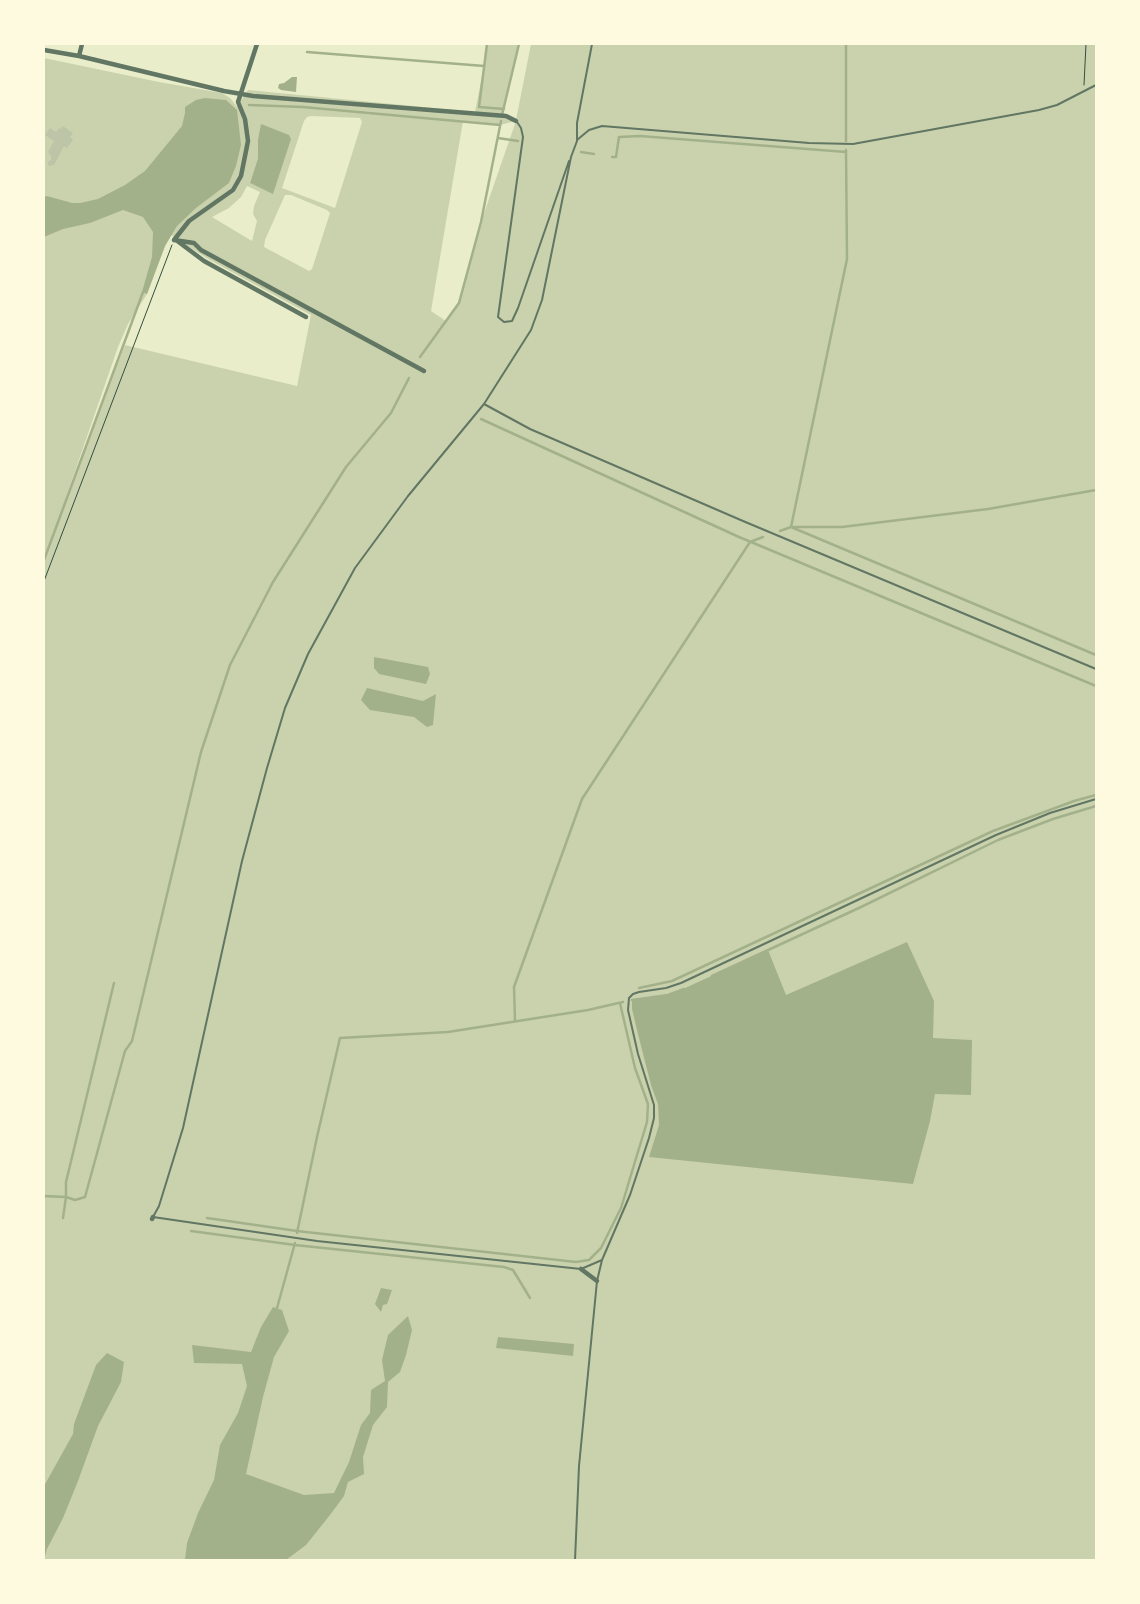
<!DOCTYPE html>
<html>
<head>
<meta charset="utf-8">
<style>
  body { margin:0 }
  #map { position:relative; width:1140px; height:1604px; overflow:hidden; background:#e9edc9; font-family:"Nunito Sans",sans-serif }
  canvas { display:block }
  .frame { position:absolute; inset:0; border:45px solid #fefae0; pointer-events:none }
</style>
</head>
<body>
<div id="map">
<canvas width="1140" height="1604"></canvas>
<div class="frame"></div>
</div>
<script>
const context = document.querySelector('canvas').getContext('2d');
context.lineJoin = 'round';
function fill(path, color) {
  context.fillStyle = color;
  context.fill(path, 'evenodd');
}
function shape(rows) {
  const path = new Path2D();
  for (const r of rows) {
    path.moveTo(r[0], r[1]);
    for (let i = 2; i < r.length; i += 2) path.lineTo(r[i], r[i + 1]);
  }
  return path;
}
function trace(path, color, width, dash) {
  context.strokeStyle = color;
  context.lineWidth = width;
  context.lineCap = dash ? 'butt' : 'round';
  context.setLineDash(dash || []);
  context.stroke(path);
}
fill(shape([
  [487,44,519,44,502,115,516,120,531,44,1096,44,1096,1560,44,1560,44,58,159,82,222,93,230,98,237,107,248,90,475,112,484,66],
  [311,116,360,118,362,122,335,208,282,188,304,121,307,117],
  [463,121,500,125,516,121,481,222,459,303,446,321,431,311],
  [258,140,273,193,250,183,258,158],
  [247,186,260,192,254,206,253,214,257,221,252,241,212,217,229,208,241,197],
  [285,195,291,195,327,210,330,213,312,269,309,271,264,247,265,240],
  [171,235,208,259,311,315,297,386,125,345,64,503,118,347,128,324,147,294,165,246]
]), '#cad2ad');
fill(shape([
  [292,77,297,77,296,92,281,90,278,88,279,84,284,83],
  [205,98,226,100,237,110,241,145,236,166,229,183,196,208,177,226,165,246,147,294,142,292,152,257,153,232,143,217,123,210,90,223,63,229,44,237,44,197,47,196,72,203,80,203,98,199,125,185,145,171,182,126,185,113,185,107,196,100],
  [261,124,289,135,291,139,273,194,250,183,258,158,258,140],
  [374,657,428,667,430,674,426,684,379,674,374,668],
  [367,688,423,701,436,694,433,725,427,727,414,717,370,710,361,700],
  [907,942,934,1001,933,1038,972,1040,971,1095,935,1094,930,1121,913,1184,649,1157,659,1125,658,1104,651,1085,637,1030,632,1009,632,1000,668,995,683,989,768,950,786,995],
  [381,1288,392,1290,387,1304,383,1305,381,1312,375,1304],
  [273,1307,282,1310,289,1331,274,1357,263,1397,246,1474,304,1495,334,1493,349,1462,361,1425,370,1413,371,1390,385,1381,382,1360,388,1335,408,1316,412,1330,406,1355,400,1372,388,1382,387,1407,373,1425,363,1457,364,1474,348,1482,344,1496,330,1515,306,1545,286,1560,185,1560,187,1543,198,1513,214,1480,220,1445,238,1413,247,1386,242,1364,194,1363,192,1345,251,1352,261,1327],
  [498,1337,574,1344,573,1356,496,1348],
  [107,1353,124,1362,121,1382,98,1426,78,1481,63,1518,47,1549,44,1560,44,1486,73,1434,74,1424,96,1365]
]), '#a3b18a');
trace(shape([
  [487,44,479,107,504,109],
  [846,44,846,141],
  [307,52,484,66],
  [249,105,303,107,500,125],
  [502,115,519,44],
  [498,138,518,141],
  [581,152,594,154],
  [612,157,616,157,619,137,640,136,846,152],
  [420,357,459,303,481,222,501,121],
  [481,419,739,537,1096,686],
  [791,527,1096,655],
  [792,527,842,527,988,509,1096,490],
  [780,531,791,527,847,259,846,150],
  [44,560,143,292],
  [712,976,861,907,998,840,1053,819,1096,806],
  [114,983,66,1182,66,1197,75,1200,85,1197,125,1051,132,1041,201,752,230,665,273,582,346,467,391,413,409,378],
  [639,988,672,981,993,831,1074,801,1096,795],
  [632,1000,668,995,684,989],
  [515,1021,514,987,582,799,750,542,763,537],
  [44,1196,66,1197,63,1218],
  [207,1218,297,1231,576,1262,589,1260,601,1248,621,1208,647,1122,648,1104,635,1068,620,1003],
  [191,1231,295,1245,504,1267,513,1270,530,1298],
  [297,1233,317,1137,340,1038,448,1032,588,1010,623,1002],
  [277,1308,295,1243]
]), '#a3b18a', 2.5);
fill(shape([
  [63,126,73,133,70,137,73,140,67,148,64,146,54,165,49,166,47,162,51,160,51,156,48,152,54,141,45,135,50,128,56,132,59,128,61,129]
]), '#bcc5a7');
trace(shape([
  [1084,85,1086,44],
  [44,581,172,245]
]), '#344e41', 1);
trace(shape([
  [592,44,577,123,577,141,571,157,542,300,531,330,484,404,408,496,355,568,308,654,285,708,267,768,242,861,183,1128,159,1206,153,1217,317,1241,581,1269,602,1260],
  [517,122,521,128,523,137,498,317,504,322,512,321,518,308,569,161],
  [577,140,589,130,602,126,809,143,853,144,1039,110,1057,105,1096,85],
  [484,404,530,429,743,521,1096,669],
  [575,1560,579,1466,597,1281,602,1260,630,1195,649,1138,654,1118,654,1105,638,1054,628,1010,629,998,633,994,639,992,666,988,681,983,996,835,1050,813,1096,799]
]), '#617663', 2);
trace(shape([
  [44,50,79,56,224,91,253,96,506,116,516,121],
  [79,56,82,44],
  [174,240,194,243,201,250,424,371],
  [174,240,189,221,233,190,241,176,248,141,245,119,238,102,257,44],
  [176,240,204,261,306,317],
  [152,1219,153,1217],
  [581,1269,597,1281]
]), '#617663', 4.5);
</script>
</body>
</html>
